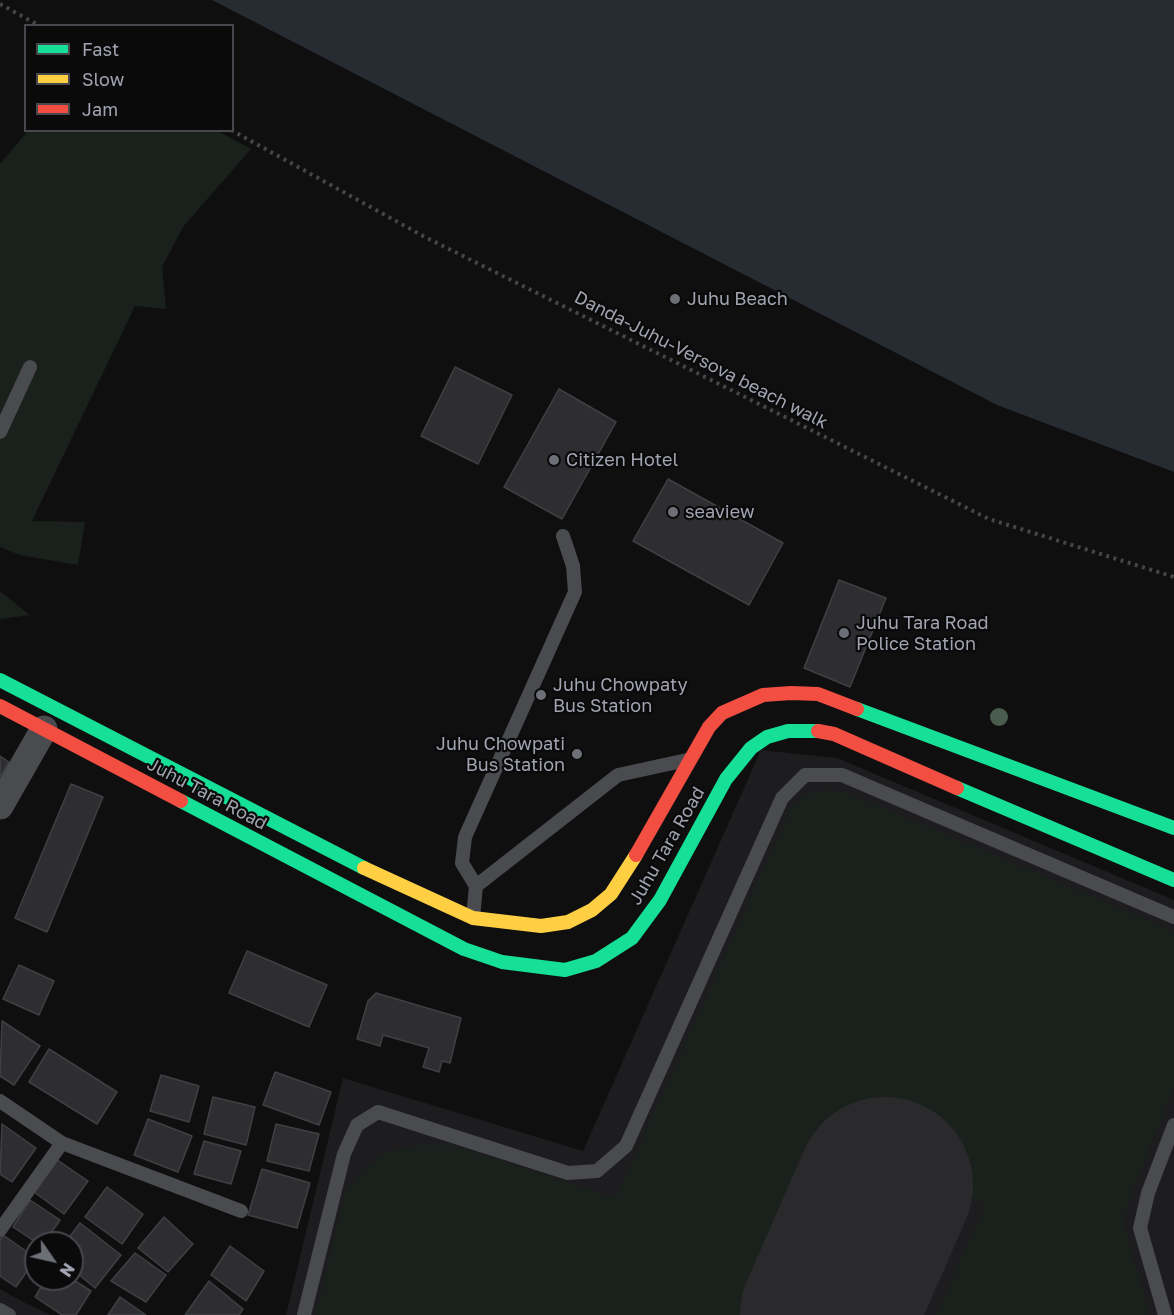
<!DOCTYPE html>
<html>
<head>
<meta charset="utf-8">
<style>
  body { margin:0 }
  #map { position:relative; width:1174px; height:1315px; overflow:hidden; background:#0f0f10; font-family:"Golos Text",sans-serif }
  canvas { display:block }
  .legend { position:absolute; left:24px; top:24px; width:210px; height:108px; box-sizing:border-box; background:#0a0a0b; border:2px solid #46484d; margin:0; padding:8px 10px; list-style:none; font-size:18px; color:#a1a4b0 }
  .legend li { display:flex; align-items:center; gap:12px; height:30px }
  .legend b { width:30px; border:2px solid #46484d }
  .north { position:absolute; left:24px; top:1231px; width:60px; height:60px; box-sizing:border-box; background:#0a0a0b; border:2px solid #46484d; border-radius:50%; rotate:124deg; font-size:16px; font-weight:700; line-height:24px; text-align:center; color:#a1a4b0 }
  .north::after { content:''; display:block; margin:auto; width:21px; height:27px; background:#6e7078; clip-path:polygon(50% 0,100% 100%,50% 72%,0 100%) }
</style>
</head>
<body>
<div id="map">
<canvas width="1174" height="1315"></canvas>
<ul class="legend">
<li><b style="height:8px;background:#16e098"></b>Fast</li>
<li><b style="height:8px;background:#ffcf43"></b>Slow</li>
<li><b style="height:8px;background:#f24e42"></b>Jam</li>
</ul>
<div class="north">N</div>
</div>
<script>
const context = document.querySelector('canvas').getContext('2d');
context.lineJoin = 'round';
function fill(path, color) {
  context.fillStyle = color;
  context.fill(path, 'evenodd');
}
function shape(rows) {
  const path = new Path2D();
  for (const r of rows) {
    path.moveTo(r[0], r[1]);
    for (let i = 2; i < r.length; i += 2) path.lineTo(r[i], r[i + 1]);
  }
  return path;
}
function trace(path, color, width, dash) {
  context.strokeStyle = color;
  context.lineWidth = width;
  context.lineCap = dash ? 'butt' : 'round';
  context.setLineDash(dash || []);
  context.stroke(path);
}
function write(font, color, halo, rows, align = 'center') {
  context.font = font + ' "Golos Text",sans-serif';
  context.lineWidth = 4.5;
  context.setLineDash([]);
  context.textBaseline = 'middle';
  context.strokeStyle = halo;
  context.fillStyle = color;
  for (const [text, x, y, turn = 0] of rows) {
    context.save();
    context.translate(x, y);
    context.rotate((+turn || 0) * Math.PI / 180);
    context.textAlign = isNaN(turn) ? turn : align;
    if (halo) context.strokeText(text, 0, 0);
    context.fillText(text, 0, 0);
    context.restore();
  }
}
fill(shape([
  [761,750,837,758,1174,900,1174,1315,286,1315,343,1078,583,1151],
  [0,1289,23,1302,51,1315,0,1315]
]), '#1d1c1e');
fill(shape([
  [28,131,218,131,251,149,183,227,162,267,166,309,135,306,32,521,85,522,78,565,20,555,0,547,0,164],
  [0,591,30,615,0,619],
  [827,790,850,794,1174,931,1174,1087,1127,1205,1125,1229,1150,1315,936,1315,986,1204,823,1132,741,1315,316,1315,346,1190,364,1169,388,1152,419,1145,451,1145,616,1198,791,808,808,794]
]), '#1a201b');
fill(shape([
  [212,0,1174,0,1174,472,997,405]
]), '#272b32');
trace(shape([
  [828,1315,885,1185]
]), '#2a2a2c', 176);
const building = shape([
  [455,367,512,395,478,464,421,436,455,367],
  [559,389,616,422,562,519,504,487,559,389],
  [668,479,783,543,749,605,633,541,668,479],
  [839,580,886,598,850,687,804,668,839,580],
  [0,756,9,762,0,777,0,756],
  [71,784,103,797,47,932,15,918,71,784],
  [247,951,327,985,309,1027,229,993,247,951],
  [19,965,54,981,39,1015,3,999,19,965],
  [376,993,461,1018,450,1063,442,1061,439,1072,423,1067,429,1048,383,1035,380,1046,357,1039,368,1001,376,993],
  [2,1021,40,1046,14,1085,0,1076,2,1021],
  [49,1049,117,1092,97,1124,29,1082,49,1049],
  [275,1072,331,1092,319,1125,263,1105,275,1072],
  [161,1075,199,1086,189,1122,150,1111,161,1075],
  [213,1097,255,1107,246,1145,204,1134,213,1097],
  [148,1119,192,1136,178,1172,134,1155,148,1119],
  [2,1124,36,1148,12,1182,0,1174,2,1124],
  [276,1124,319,1134,309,1171,267,1161,276,1124],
  [204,1141,241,1151,231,1184,194,1174,204,1141],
  [53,1157,88,1181,64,1214,30,1189,53,1157],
  [262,1169,310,1183,297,1228,248,1215,262,1169],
  [107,1187,143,1214,122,1244,85,1217,107,1187],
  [30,1200,60,1220,44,1243,37,1243,13,1227,30,1200],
  [164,1217,193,1244,168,1272,138,1248,164,1217],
  [80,1223,121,1255,95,1288,72,1269,72,1243,65,1243,80,1223],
  [3,1235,36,1258,16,1287,0,1276,0,1240,3,1235],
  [230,1246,264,1271,246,1301,211,1275,230,1246],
  [135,1253,166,1275,146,1302,111,1281,135,1253],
  [46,1279,72,1279,91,1291,76,1315,62,1315,35,1297,46,1279],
  [209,1281,243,1309,239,1315,185,1315,209,1281],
  [120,1297,146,1315,108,1315,120,1297]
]);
fill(building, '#2e2e31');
trace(building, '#3f4043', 1.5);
trace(shape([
  [0,4,40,26],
  [231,130,423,236,989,519,1174,577]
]), '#46464a', 4, [3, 4.5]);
trace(shape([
  [0,432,30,367],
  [476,886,462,863,465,837,575,592,573,566,563,536],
  [473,918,476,886,618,775,687,760],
  [0,1101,62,1143],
  [0,1230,62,1143,241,1211],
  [0,1310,9,1315],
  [304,1315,344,1154,357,1125,378,1112,568,1173,597,1171,626,1146,782,798,805,775,842,775,1174,917],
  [1165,1315,1140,1228,1148,1193,1174,1125]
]), '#4a4b4e', 14);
trace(shape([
  [0,806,44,729]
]), '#4a4b4e', 27);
trace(shape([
  [0,680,364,868],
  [857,709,1174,828],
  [957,788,1174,880],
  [181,801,464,949,502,962,565,970,596,961,632,938,660,900,726,779,751,748,767,737,788,731,818,731]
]), '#16e098', 14);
trace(shape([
  [364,868,473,918,541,926,568,922,592,910,611,894,636,855]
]), '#ffcf43', 14);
trace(shape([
  [0,706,181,801],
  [818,731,834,734,957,788],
  [636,855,709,727,722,713,763,695,791,693,818,694,857,709]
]), '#f24e42', 14);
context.fillStyle = '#495c4e';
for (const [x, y] of [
  [999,717]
]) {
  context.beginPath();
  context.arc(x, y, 9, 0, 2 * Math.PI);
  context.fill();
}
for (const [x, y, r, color] of [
  [675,299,6,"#6e7078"],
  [554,460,6,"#6e7078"],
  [673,512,6,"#6e7078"],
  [844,633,6,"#6e7078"],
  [541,695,6,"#6e7078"],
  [577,754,6,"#6e7078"]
]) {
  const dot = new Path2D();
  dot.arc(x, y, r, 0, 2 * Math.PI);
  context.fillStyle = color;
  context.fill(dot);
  trace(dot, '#0a0a0b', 2);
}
write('18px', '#a1a4b0', '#0a0a0b', [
  ["Juhu Beach",687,299],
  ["Citizen Hotel",566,460],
  ["seaview",685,512],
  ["Juhu Tara Road",856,623],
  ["Police Station",856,644],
  ["Juhu Chowpaty",553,685],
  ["Bus Station",553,706],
  ["Juhu Chowpati",565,744,"right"],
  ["Bus Station",565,765,"right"]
], 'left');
write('18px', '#a1a4b0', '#0a0a0b', [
  ["Danda-Juhu-Versova beach walk",701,360,27],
  ["Juhu Tara Road",207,794,28],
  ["Juhu Tara Road",667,846,-60]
]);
</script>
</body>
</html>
